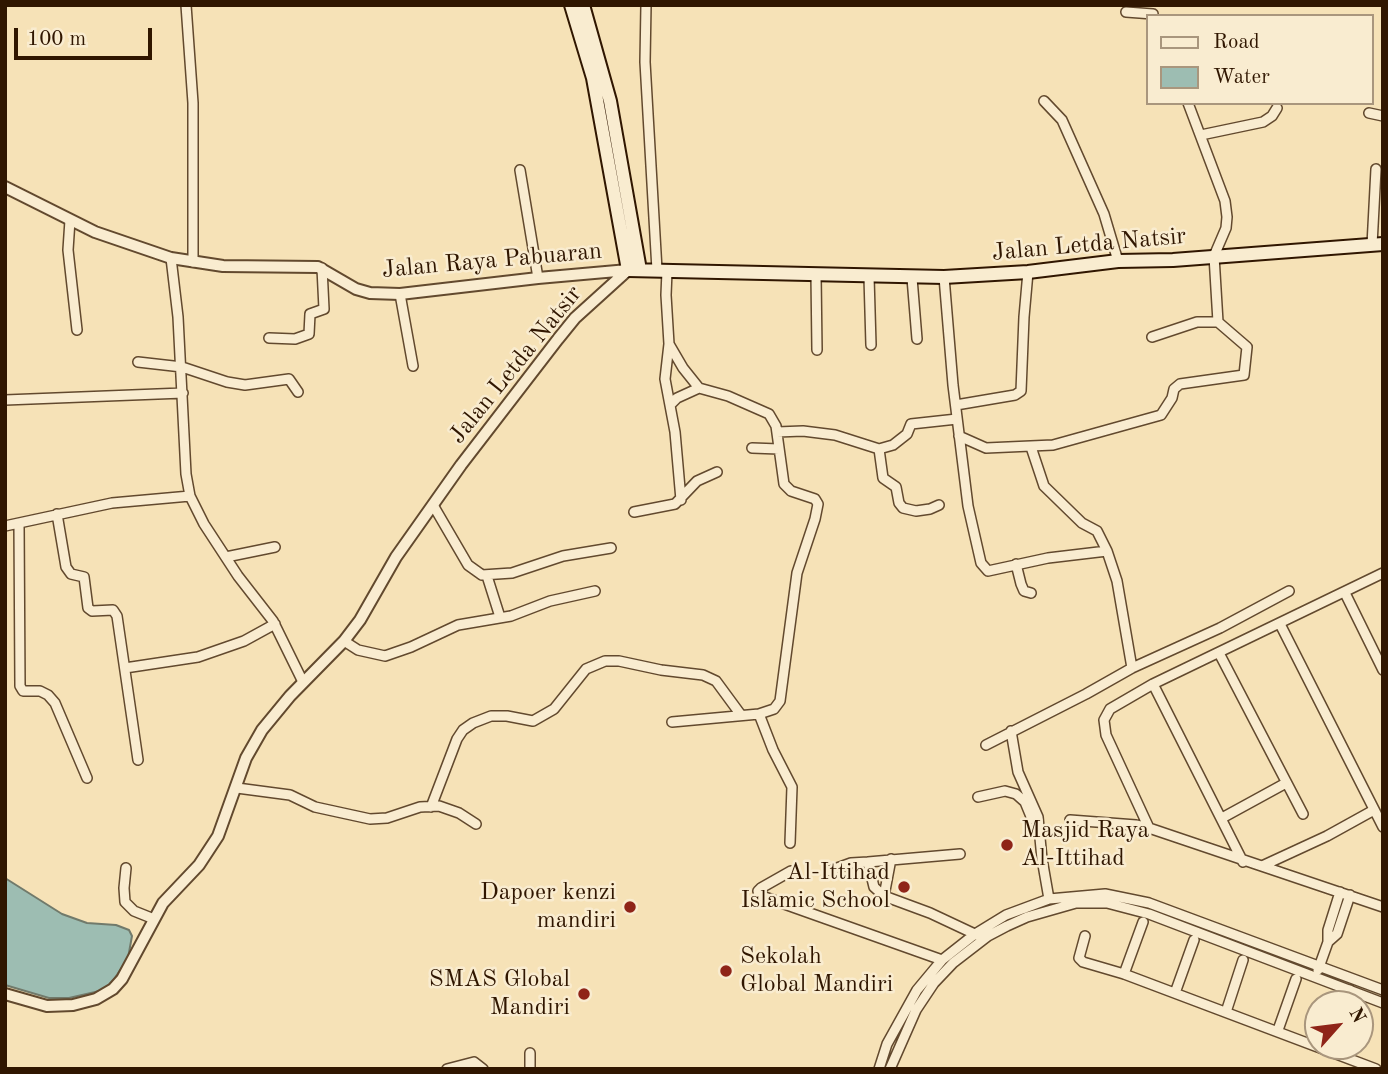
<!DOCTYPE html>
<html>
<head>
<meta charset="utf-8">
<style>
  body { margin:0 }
  #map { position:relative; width:1388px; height:1074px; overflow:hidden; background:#f6e2b7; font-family:"Old Standard TT",serif }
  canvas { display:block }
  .frame { position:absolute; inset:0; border:7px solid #301600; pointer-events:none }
  .legend { position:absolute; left:1146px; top:14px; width:228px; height:91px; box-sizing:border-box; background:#f9ecd0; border:2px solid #a9967d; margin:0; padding:9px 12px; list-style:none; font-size:21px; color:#301600 }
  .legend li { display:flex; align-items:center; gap:14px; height:35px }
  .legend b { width:35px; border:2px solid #a9967d }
  .north { position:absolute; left:1304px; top:990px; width:70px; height:70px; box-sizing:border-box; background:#f9ecd0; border:2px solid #a9967d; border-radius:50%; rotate:62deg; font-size:19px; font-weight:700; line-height:28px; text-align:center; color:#301600 }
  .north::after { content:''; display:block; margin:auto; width:24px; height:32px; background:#8f2418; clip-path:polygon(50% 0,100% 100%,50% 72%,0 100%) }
  .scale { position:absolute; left:14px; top:28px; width:138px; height:32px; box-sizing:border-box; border:4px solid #301600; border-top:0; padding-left:9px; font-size:21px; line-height:24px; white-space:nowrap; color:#301600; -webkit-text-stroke:5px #f9ecd0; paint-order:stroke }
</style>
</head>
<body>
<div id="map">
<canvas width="1388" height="1074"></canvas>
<div class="frame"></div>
<ul class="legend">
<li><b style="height:9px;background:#f9ecd0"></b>Road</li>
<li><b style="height:19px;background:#9dbdb2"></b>Water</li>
</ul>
<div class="north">N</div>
<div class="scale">100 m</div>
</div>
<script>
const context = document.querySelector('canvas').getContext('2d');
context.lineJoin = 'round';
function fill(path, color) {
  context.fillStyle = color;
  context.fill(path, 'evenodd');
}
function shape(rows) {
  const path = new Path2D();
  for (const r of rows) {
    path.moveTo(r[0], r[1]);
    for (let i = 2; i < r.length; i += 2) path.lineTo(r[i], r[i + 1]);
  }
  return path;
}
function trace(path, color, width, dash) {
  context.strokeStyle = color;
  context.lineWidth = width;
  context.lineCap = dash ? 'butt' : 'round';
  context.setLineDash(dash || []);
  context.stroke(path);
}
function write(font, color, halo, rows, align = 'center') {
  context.font = font + ' "Old Standard TT",serif';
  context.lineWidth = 5;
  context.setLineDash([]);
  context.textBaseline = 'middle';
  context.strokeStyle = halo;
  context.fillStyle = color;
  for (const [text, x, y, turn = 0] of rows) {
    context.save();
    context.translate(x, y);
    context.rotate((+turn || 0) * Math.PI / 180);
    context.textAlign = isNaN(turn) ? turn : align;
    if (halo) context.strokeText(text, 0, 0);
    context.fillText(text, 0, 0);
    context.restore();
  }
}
const water = shape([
  [5,878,62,914,87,923,116,925,129,930,132,936,128,958,113,981,104,990,69,998,49,998,5,985,5,878]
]);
fill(water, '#9dbdb2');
trace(water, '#717a6b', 2);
const minor = shape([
  [186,5,193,103,193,262],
  [646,5,645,62,657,270],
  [1126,12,1153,14],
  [1044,101,1062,120,1104,214,1118,261],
  [1369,113,1383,116],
  [1201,135,1263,122,1272,116,1277,108],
  [520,170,538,278],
  [70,220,68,250,77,330],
  [1372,245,1376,169],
  [171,258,178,317,186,474,190,496,204,524,238,576,273,621,303,682],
  [667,271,666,295,669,344,665,379,675,432,681,500],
  [816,275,817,350],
  [869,277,871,345],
  [944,277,953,385,968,506,981,563,988,571,1048,558,1107,551],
  [912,278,917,339],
  [400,294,413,366],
  [1152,337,1197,322,1218,322],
  [269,338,295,339,309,334,310,314,324,309,322,268],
  [669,344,683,368,699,388],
  [138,362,182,367,227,382,245,385,289,379,298,392],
  [5,400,183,393],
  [671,404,677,398,699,388,728,396,769,414,776,426,784,484,791,491,815,499,818,504,815,519,797,573,780,701,774,709,759,714,672,722],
  [956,405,1015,395,1021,391,1024,317,1028,272],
  [777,432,803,431,835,435,879,449,893,445,907,434,911,424,957,419],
  [959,436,986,448,1053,445,1161,415,1172,398,1174,389,1180,384,1244,375,1247,347,1218,322,1214,256,1226,228,1227,217,1225,201,1188,103],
  [1031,447,1044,486,1082,523,1097,531,1107,551,1117,581,1132,668],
  [752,448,779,449],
  [879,449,883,478,896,487,899,503,903,508,916,511,930,509,939,505],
  [433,505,468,565,482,575,512,573,563,556,611,548],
  [634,512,675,504,697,481,717,472],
  [57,514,66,567,71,574,84,577,88,608,92,611,113,610,117,616,138,760],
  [19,524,20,686,23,691,40,691,48,695,55,703,87,778],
  [5,526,112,503,190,496],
  [226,557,275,547],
  [1016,564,1021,584,1024,591,1031,593],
  [487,576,500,617],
  [1345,593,1383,670],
  [1280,624,1383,827],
  [344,641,358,650,385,656,411,647,458,625,511,616,550,601,595,591],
  [1219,653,1303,814],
  [125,668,198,657,244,641,275,624],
  [1153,684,1243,862],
  [759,714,773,750,792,787,790,843],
  [1011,731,1018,772,1038,817,1042,859,1049,899],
  [986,745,1086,694,1132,668,1220,628,1289,591],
  [237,788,290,795,315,807,370,819,387,818,420,807,439,806,459,813,476,824],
  [978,797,1005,791,1016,794,1025,802,1032,819],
  [431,807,457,739,463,730,473,723,491,716,507,716,533,721,554,709,586,669,605,661,619,661,661,670,703,675,716,681,741,715],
  [1222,818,1286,783],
  [1070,820,1136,825,1149,828,1383,907],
  [1149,828,1106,735,1104,720,1110,709,1153,684,1383,573],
  [960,854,868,862,874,887,884,896,930,913,979,936],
  [1262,866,1327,836,1374,810],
  [126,868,124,888,125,902,134,911,154,919],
  [791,871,761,888,758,891,759,895,942,960],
  [829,871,851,863,868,862],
  [884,896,891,859],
  [1085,936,1079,958,1083,962,1124,974,1376,1069],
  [1328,942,1337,934,1350,895],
  [1318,970,1328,942,1328,930,1340,892],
  [1124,974,1143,922],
  [1175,993,1194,940],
  [1346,1004,1350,990],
  [1226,1012,1243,960],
  [1278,1030,1296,979],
  [530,1053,530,1069],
  [447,1069,474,1062,483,1069],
  [879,1069,887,1044,917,990,942,960,975,934,1006,915,1049,899,1105,894,1149,903,1383,990],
  [890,1069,916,1010,934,983,953,963,988,936,1007,926,1027,917,1076,903,1107,903,1149,914,1383,1003]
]);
const tertiary = shape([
  [5,187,95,232,171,258,223,266,318,267,356,289,370,293,400,294,538,278,628,270],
  [5,994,47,1006,73,1005,96,999,113,989,122,979,163,903,199,865,218,836,246,758,262,730,290,696,344,641,360,620,396,557,461,465,558,339,575,318,628,270]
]);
const secondary = shape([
  [571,5,593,78,628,270,944,277,1028,272,1118,261,1173,260,1383,244],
  [583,5,610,101,640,270]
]);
trace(minor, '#62492e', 12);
trace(tertiary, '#62492e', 14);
trace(secondary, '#301600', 16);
trace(minor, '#f9ecd0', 9);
trace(tertiary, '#f9ecd0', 10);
trace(secondary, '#f9ecd0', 12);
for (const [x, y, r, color] of [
  [1007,845,7,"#8f2418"],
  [904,887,7,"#8f2418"],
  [630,907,7,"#8f2418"],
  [726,971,7,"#8f2418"],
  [584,994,7,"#8f2418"]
]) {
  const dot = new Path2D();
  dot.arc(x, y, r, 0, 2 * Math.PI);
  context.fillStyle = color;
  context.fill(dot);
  trace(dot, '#f9ecd0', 2.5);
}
write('24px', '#301600', '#f9ecd0', [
  ["Jalan Letda Natsir",1089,245,-5],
  ["Jalan Raya Pabuaran",492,261,-5],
  ["Jalan Letda Natsir",516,365,-51]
]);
write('24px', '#301600', '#f9ecd0', [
  ["Masjid Raya",1021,831,"left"],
  ["Al-Ittihad",1021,859,"left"],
  ["Al-Ittihad",890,873],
  ["Islamic School",890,901],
  ["Dapoer kenzi",616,893],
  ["mandiri",616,921],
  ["Sekolah",740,957,"left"],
  ["Global Mandiri",740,985,"left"],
  ["SMAS Global",570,980],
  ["Mandiri",570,1008]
], 'right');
</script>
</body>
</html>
